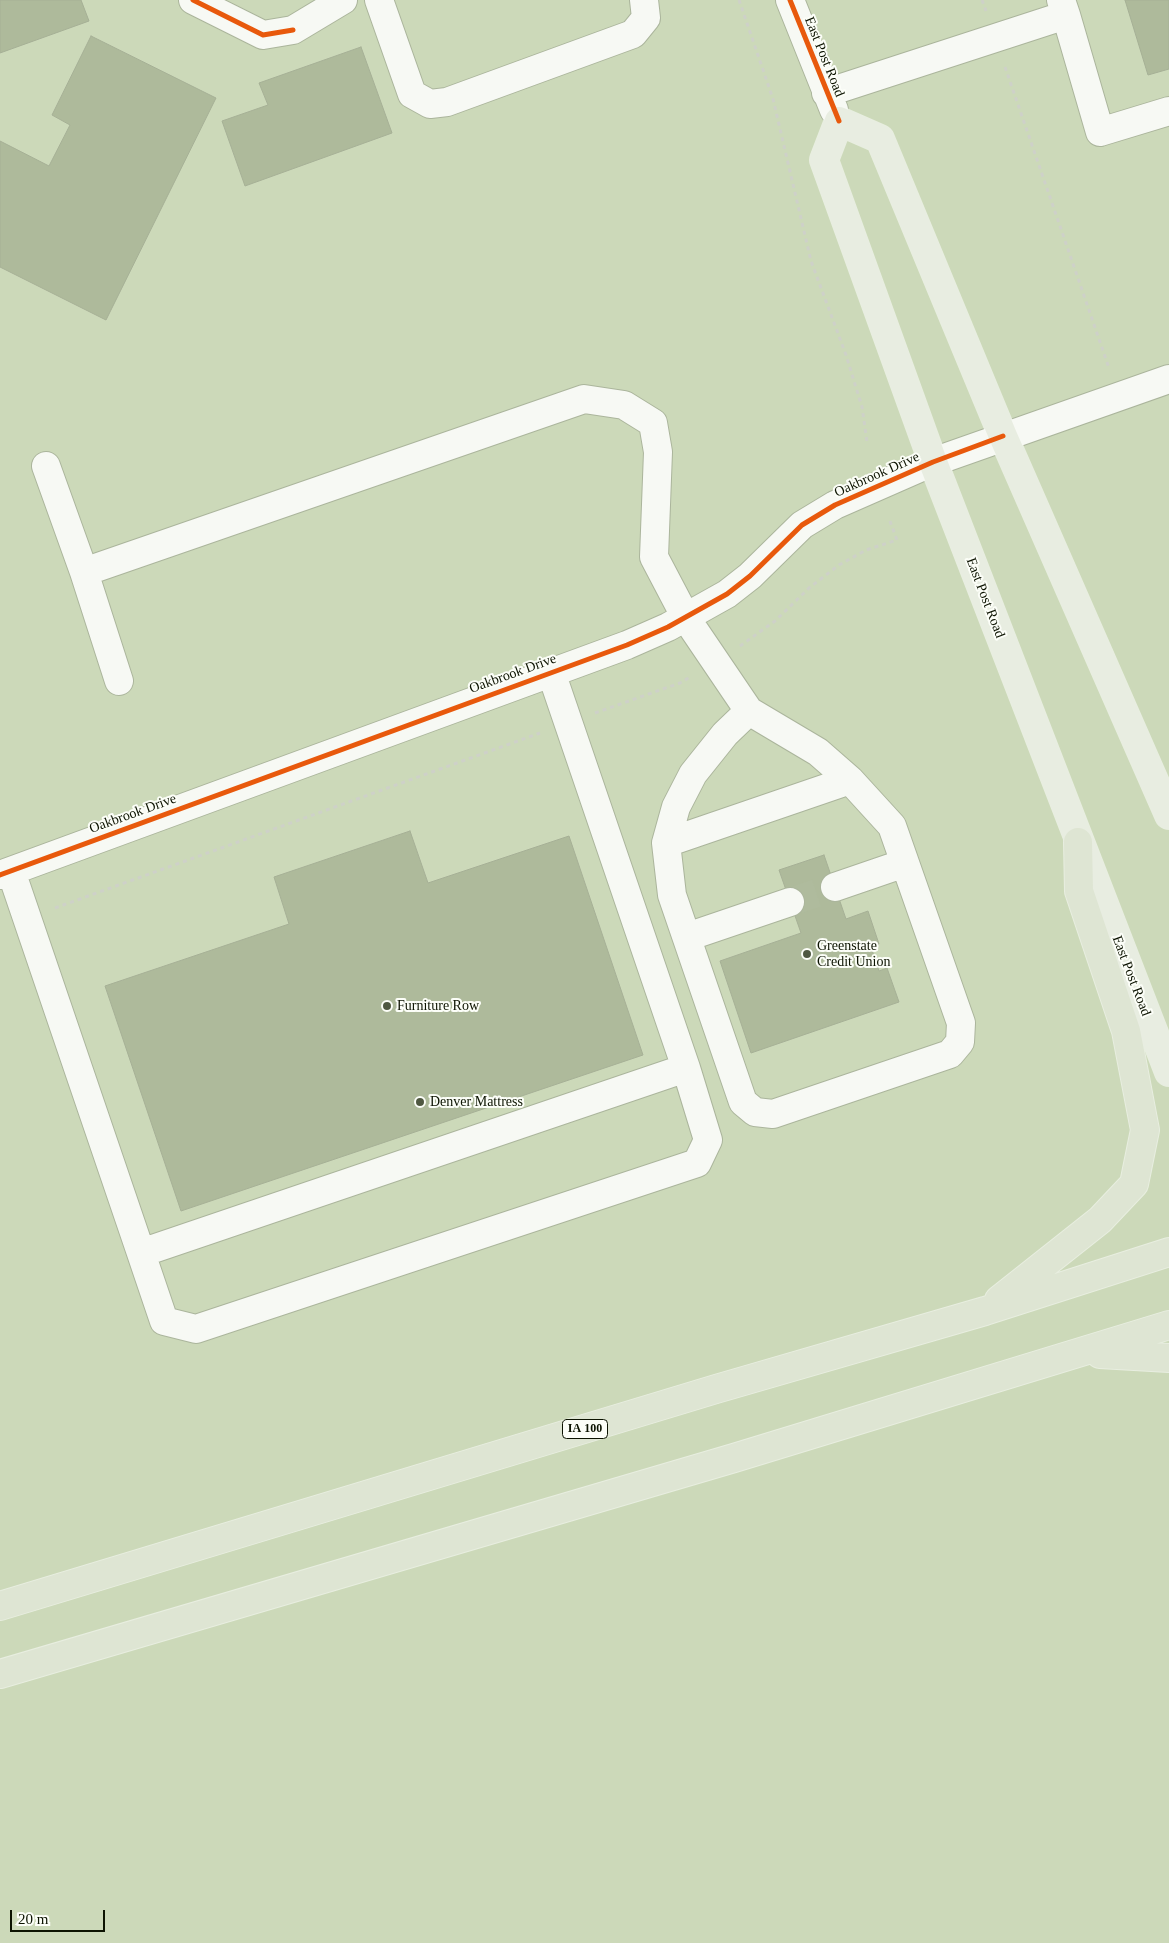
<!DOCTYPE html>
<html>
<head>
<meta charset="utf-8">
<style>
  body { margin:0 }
  #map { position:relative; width:1169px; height:1943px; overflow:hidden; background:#ccd9b9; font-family:"Times New Roman",serif }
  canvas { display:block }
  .scale { position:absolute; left:10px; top:1910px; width:95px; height:22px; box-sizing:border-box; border:2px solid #0c1301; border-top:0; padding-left:6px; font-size:15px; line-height:18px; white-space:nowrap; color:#0c1301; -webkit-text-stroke:4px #fcfef8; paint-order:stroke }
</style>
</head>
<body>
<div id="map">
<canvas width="1169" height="1943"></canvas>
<div class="scale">20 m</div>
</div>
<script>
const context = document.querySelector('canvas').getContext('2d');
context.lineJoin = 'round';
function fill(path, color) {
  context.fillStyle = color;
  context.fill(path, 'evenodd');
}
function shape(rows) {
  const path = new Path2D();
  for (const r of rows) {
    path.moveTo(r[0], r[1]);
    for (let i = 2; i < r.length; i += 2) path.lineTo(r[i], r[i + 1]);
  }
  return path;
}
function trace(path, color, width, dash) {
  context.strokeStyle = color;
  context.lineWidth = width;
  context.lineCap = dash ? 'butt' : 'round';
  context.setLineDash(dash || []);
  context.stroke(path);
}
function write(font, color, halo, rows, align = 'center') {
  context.font = font + ' "Times New Roman",serif';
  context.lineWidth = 4;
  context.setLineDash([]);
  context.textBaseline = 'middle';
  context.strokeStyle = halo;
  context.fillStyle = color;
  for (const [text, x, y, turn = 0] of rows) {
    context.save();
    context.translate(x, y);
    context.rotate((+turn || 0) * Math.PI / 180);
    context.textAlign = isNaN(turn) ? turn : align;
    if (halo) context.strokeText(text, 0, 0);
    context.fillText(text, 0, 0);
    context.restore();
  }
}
const building = shape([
  [0,0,81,0,89,21,0,53,0,0],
  [1125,0,1169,0,1169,69,1148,75,1125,0],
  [91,36,216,98,106,320,0,267,0,141,49,166,70,125,52,115,91,36],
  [361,47,392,133,245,186,222,121,268,105,259,83,361,47],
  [410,831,428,883,569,836,643,1055,181,1211,105,986,289,924,274,877,410,831],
  [824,855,846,919,868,911,879,944,871,947,879,971,887,968,899,1002,751,1053,720,961,801,933,779,870,824,855]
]);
fill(building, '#aeba9b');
trace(building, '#a6b096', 1);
trace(shape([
  [790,902,835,887]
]), '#afbb9d', 28, [28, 14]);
const minor = shape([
  [193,0,263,35,293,30,343,0],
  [379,0,412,94,430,104,447,102,633,34,646,18,644,0],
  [790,0,834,110],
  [1066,15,1100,132,1169,111],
  [826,93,1066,15,1061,0],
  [46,466,84,572],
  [119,681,84,572,584,399,624,405,653,423,658,452,654,557,686,618,749,711,818,752,850,780,666,843],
  [749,711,725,734,693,774,676,807,666,843,672,895,743,1102,755,1112,773,1114,950,1054,960,1042,961,1023,892,826,850,780],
  [11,871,141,1253,686,1068,551,672],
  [0,875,627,645,668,627,727,594,750,576,802,525,835,505,933,462,1169,379],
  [835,887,905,863],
  [687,937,790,902],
  [141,1253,164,1321,196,1329,697,1163,708,1140,686,1068]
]);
const major = shape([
  [1169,815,1003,436,880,139,839,121,824,160,933,462,1169,1072]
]);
const highway = shape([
  [999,1300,1100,1220,1134,1184,1145,1130,1126,1031,1079,891,1078,842],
  [1100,1354,1169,1358],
  [0,1606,716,1389,985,1311,1169,1252],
  [0,1674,734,1458,1169,1325]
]);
trace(minor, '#abb59c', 30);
trace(major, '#e8eee0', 30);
trace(highway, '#e8eee0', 30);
trace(shape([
  [739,0,773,99,811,261,846,355,862,407,867,442],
  [982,0,986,11],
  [1005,67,1109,368],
  [740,646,775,621,809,588,839,565,866,550,897,540,890,521],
  [595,713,680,683,690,677],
  [55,908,540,733]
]), '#ced1c8', 3, [4, 4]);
trace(minor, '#f7f9f4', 28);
trace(major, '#e8ede1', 28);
trace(highway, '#dee5d3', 28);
trace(shape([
  [193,0,263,35,293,30],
  [790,0,839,121],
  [0,875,627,645,668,627,727,594,750,576,802,525,835,505,933,462,1003,436]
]), '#e8590c', 5);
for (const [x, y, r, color] of [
  [807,954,5,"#4f5841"],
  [387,1006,5,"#4f5841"],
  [420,1102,5,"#4f5841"]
]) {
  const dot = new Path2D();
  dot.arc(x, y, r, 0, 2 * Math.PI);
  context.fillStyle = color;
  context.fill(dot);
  trace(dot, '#fcfef8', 2);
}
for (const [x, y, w] of [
  [585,1429,45]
]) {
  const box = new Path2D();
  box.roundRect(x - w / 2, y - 9.5, w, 19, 4);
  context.fillStyle = '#fcfef8';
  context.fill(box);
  trace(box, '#0c1301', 1);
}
write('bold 12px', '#0c1301', null, [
  ["IA 100",585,1429]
]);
write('14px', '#0c1301', '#fcfef8', [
  ["East Post Road",824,57,68],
  ["Oakbrook Drive",877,475,-24],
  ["East Post Road",985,598,69],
  ["Oakbrook Drive",513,674,-20],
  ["Oakbrook Drive",133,814,-20],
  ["East Post Road",1131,976,69]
]);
write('14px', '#0c1301', '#fcfef8', [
  ["Greenstate",817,946],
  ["Credit Union",817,962],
  ["Furniture Row",397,1006],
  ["Denver Mattress",430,1102]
], 'left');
</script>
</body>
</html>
